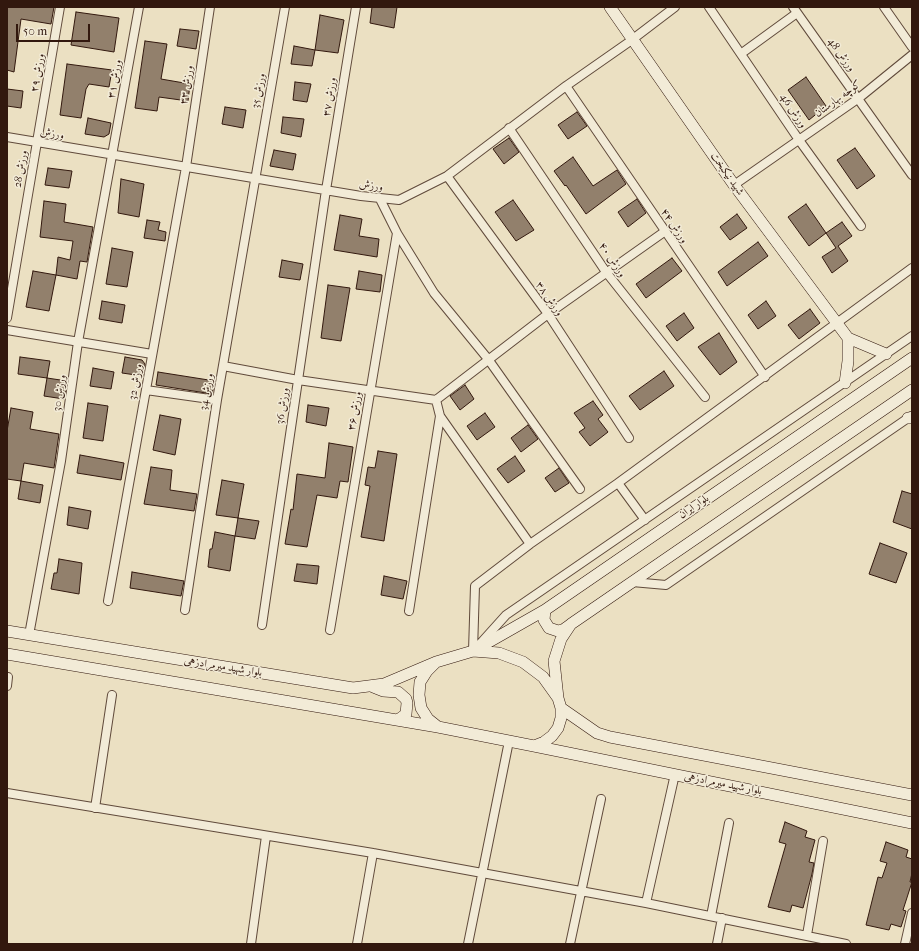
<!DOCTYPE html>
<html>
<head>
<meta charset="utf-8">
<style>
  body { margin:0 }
  #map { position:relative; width:919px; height:951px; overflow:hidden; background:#ebe0c2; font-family:"IM FELL French Canon",serif }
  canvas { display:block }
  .frame { position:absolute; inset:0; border:8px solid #32180e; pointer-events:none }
  .scale { position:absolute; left:16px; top:24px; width:74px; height:18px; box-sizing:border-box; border:2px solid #32180e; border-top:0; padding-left:5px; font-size:12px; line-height:14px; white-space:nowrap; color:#32180e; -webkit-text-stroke:3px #f2ebd7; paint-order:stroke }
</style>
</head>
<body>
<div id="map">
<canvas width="919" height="951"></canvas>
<div class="frame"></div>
<div class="scale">50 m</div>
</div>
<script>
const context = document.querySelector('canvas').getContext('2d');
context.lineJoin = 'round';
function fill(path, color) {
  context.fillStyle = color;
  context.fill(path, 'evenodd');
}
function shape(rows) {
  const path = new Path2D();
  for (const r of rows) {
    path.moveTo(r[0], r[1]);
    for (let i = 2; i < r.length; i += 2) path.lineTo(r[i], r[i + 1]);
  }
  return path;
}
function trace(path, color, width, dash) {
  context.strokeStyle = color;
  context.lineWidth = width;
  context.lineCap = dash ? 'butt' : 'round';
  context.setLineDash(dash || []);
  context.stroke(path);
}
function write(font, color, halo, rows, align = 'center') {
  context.font = font + ' "IM FELL French Canon",Amiri,serif';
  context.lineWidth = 3;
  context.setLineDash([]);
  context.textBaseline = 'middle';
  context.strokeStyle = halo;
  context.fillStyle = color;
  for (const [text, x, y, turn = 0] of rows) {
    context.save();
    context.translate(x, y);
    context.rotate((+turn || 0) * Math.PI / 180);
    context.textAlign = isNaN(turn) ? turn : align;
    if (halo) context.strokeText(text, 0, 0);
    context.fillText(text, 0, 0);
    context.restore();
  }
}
const building = shape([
  [7,7,54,7,51,24,21,19,14,72,7,70,7,7],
  [372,7,397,7,394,28,370,23,372,7],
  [76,12,119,18,114,52,71,45,76,12],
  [320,15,344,20,338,53,315,50,320,15],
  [180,29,199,31,196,49,177,46,180,29],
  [145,41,167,44,161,79,190,84,188,101,159,97,157,111,135,108,145,41],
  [294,46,315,50,312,66,291,64,294,46],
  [67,64,112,70,109,87,89,84,86,89,81,118,60,115,67,64],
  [806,77,826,106,809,120,788,90,806,77],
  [295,82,311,84,307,102,293,100,295,82],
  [7,89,23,91,21,108,7,106,7,89],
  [225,107,246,110,243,128,222,124,225,107],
  [577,112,587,126,568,139,558,125,577,112],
  [283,117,304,119,301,137,281,133,283,117],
  [88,118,111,123,109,134,104,137,85,134,88,118],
  [509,138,519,152,504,164,493,149,509,138],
  [855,148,875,176,857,189,837,160,855,148],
  [274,150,296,154,293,170,270,166,274,150],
  [573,157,593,186,617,170,626,184,586,214,566,185,565,186,554,171,573,157],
  [48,168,72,171,69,188,45,185,48,168],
  [121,179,144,184,139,217,118,213,121,179],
  [637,199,646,213,628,227,618,212,637,199],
  [513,200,534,230,516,241,495,212,513,200],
  [44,201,66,204,64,222,93,227,87,262,80,261,77,279,56,275,58,257,70,260,73,241,40,237,44,201],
  [806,204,826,233,809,246,788,217,806,204],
  [737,214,747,228,730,240,720,227,737,214],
  [340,215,362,219,359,236,379,239,377,257,334,250,340,215],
  [147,220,160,222,158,230,166,232,165,241,144,238,147,220],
  [842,222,852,236,838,246,848,261,832,273,822,257,836,248,826,233,842,222],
  [758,242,768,256,727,286,718,272,758,242],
  [112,248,133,252,127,287,106,284,112,248],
  [672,258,682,271,646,298,636,284,672,258],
  [282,260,303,264,300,280,279,277,282,260],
  [33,271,56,275,49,311,26,307,33,271],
  [359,271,382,275,380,292,356,289,359,271],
  [328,285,350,288,341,341,321,338,328,285],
  [102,301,125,305,122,323,99,319,102,301],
  [766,301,776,316,758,329,748,315,766,301],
  [810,309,820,323,799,339,788,325,810,309],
  [684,313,694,328,677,341,666,326,684,313],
  [719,333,737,362,720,375,698,347,719,333],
  [20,357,50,361,47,378,18,374,20,357],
  [125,357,142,360,145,364,143,376,122,373,125,357],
  [93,368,114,372,111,389,90,386,93,368],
  [664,371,674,386,640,410,629,396,664,371],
  [158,372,215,381,212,394,156,385,158,372],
  [47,378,67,381,64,399,44,396,47,378],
  [465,385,474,399,460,410,450,396,465,385],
  [593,401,603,415,598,419,608,432,590,446,579,432,585,428,574,413,593,401],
  [88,403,108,406,103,441,83,438,88,403],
  [308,405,329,408,326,426,306,422,308,405],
  [11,408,33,412,30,429,59,434,54,468,24,463,21,481,7,479,7,431,11,408],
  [485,413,495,427,477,440,467,426,485,413],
  [160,415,181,419,175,455,153,450,160,415],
  [528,425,538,439,521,452,511,438,528,425],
  [329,443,353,447,348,482,340,481,337,498,317,495,307,547,285,544,291,509,293,510,297,474,325,478,329,443],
  [378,451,397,454,384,541,361,537,370,486,365,485,368,467,375,468,378,451],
  [80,455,124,463,121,480,77,473,80,455],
  [515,456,525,471,508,483,497,469,515,456],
  [151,467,172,470,170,490,197,494,194,511,144,504,151,467],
  [559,468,569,483,555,492,545,478,559,468],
  [222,480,244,484,238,518,216,515,222,480],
  [21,481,43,485,40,503,18,499,21,481],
  [902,491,912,494,912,529,893,522,902,491],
  [69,507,91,511,88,529,67,525,69,507],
  [238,518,259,521,255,539,235,536,238,518],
  [215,532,235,536,230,571,208,567,210,549,212,549,215,532],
  [880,543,907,553,896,583,869,574,880,543],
  [59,559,82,563,79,594,51,589,54,573,57,573,59,559],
  [297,564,319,566,317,584,294,581,297,564],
  [132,572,184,581,181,596,130,588,132,572],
  [384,576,407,581,403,599,381,595,384,576],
  [785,822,807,831,805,837,815,840,809,862,814,863,812,874,803,908,792,905,790,912,768,907,786,844,779,842,785,822],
  [886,842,908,850,906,857,912,859,912,873,910,882,912,882,903,910,906,911,901,927,891,924,889,930,866,925,878,877,882,878,887,863,880,861,886,842]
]);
fill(building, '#92806c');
trace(building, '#32180e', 1);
const street = shape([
  [709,7,799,140,861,226],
  [793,7,912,175],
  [884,7,912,47],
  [742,53,797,13],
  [566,86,765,377],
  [509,128,606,272,705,397],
  [7,137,361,196,399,200,447,176,566,86,629,42,675,7],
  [447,176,548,314,629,438],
  [734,185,859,98,912,55],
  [397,233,434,293,488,359,580,489],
  [7,318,60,7],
  [7,330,152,354],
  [223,366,298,380,436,400,548,314,664,232],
  [146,390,217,400],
  [436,400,440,416,530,544],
  [618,483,645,520],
  [632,582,666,585,911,416],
  [108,601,186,167,210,7],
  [185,610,217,400,285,7],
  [409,611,440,416],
  [262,625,326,190,356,7],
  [330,630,397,233,380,199],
  [29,635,61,461,78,342,139,7],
  [479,645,506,615,912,336],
  [473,651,475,586,530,544,618,483,912,268],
  [7,686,8,677],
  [7,793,373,853,646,903,846,944],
  [95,808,112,695],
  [646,903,675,774],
  [711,916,729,823],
  [807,935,823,841],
  [251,944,266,836],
  [357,944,373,853],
  [468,944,509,741],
  [570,944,601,799],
  [717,944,722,918],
  [905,944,912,913]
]);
const secondary = shape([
  [610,7,734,185,848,338,886,354],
  [845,383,848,361,848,338],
  [908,418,912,418],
  [545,610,544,620,549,628,558,631,563,630,570,625],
  [7,631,353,688,384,684,436,662],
  [473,651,545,610,912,358],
  [473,651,499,653,523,662,543,677,558,698,561,708,561,718,558,728,552,736,544,742,534,746,438,727,428,719,421,708,419,695,420,682,427,671,436,662,473,651],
  [7,654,438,727],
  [373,687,383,691,398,692,406,699,407,703,406,714,398,720],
  [558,698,554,661,561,639,571,624,912,390],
  [561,708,597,733,610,737,912,795],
  [534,746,912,823]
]);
trace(street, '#604a3b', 10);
trace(secondary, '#32180e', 12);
trace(street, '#f2ebd7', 8);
trace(secondary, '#f2ebd7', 11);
write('11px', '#32180e', '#f2ebd7', [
  ["ورزش 48",841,55,54],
  ["ورزش ۲۹",38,73,-80],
  ["ورزش ۳۱",115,79,-80],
  ["ورزش ۳۳",187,85,-81],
  ["ورزش 35",259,91,-80],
  ["ورزش ۳۷",330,97,-81],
  ["کوچه بهارستان",838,99,-36],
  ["ورزش 46",793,111,56],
  ["ورزش",52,134,9],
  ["ورزش 28",21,169,-80],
  ["شهید نیکبخت",727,174,55],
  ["ورزش",371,186,8],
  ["ورزش ۴۴",674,226,56],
  ["ورزش ۴۰",612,260,56],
  ["ورزش ۳۸",549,299,55],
  ["ورزش 32",136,382,-80],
  ["ورزش 34",207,392,-80],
  ["ورزش 30",60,393,-82],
  ["ورزش 36",283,406,-82],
  ["ورزش ۳۶",355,411,-80],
  ["بلوار ایران",694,507,-34],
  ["بلوار شهید میرمرادزهی",223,667,9],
  ["بلوار شهید میرمرادزهی",723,784,11]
]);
</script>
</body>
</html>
